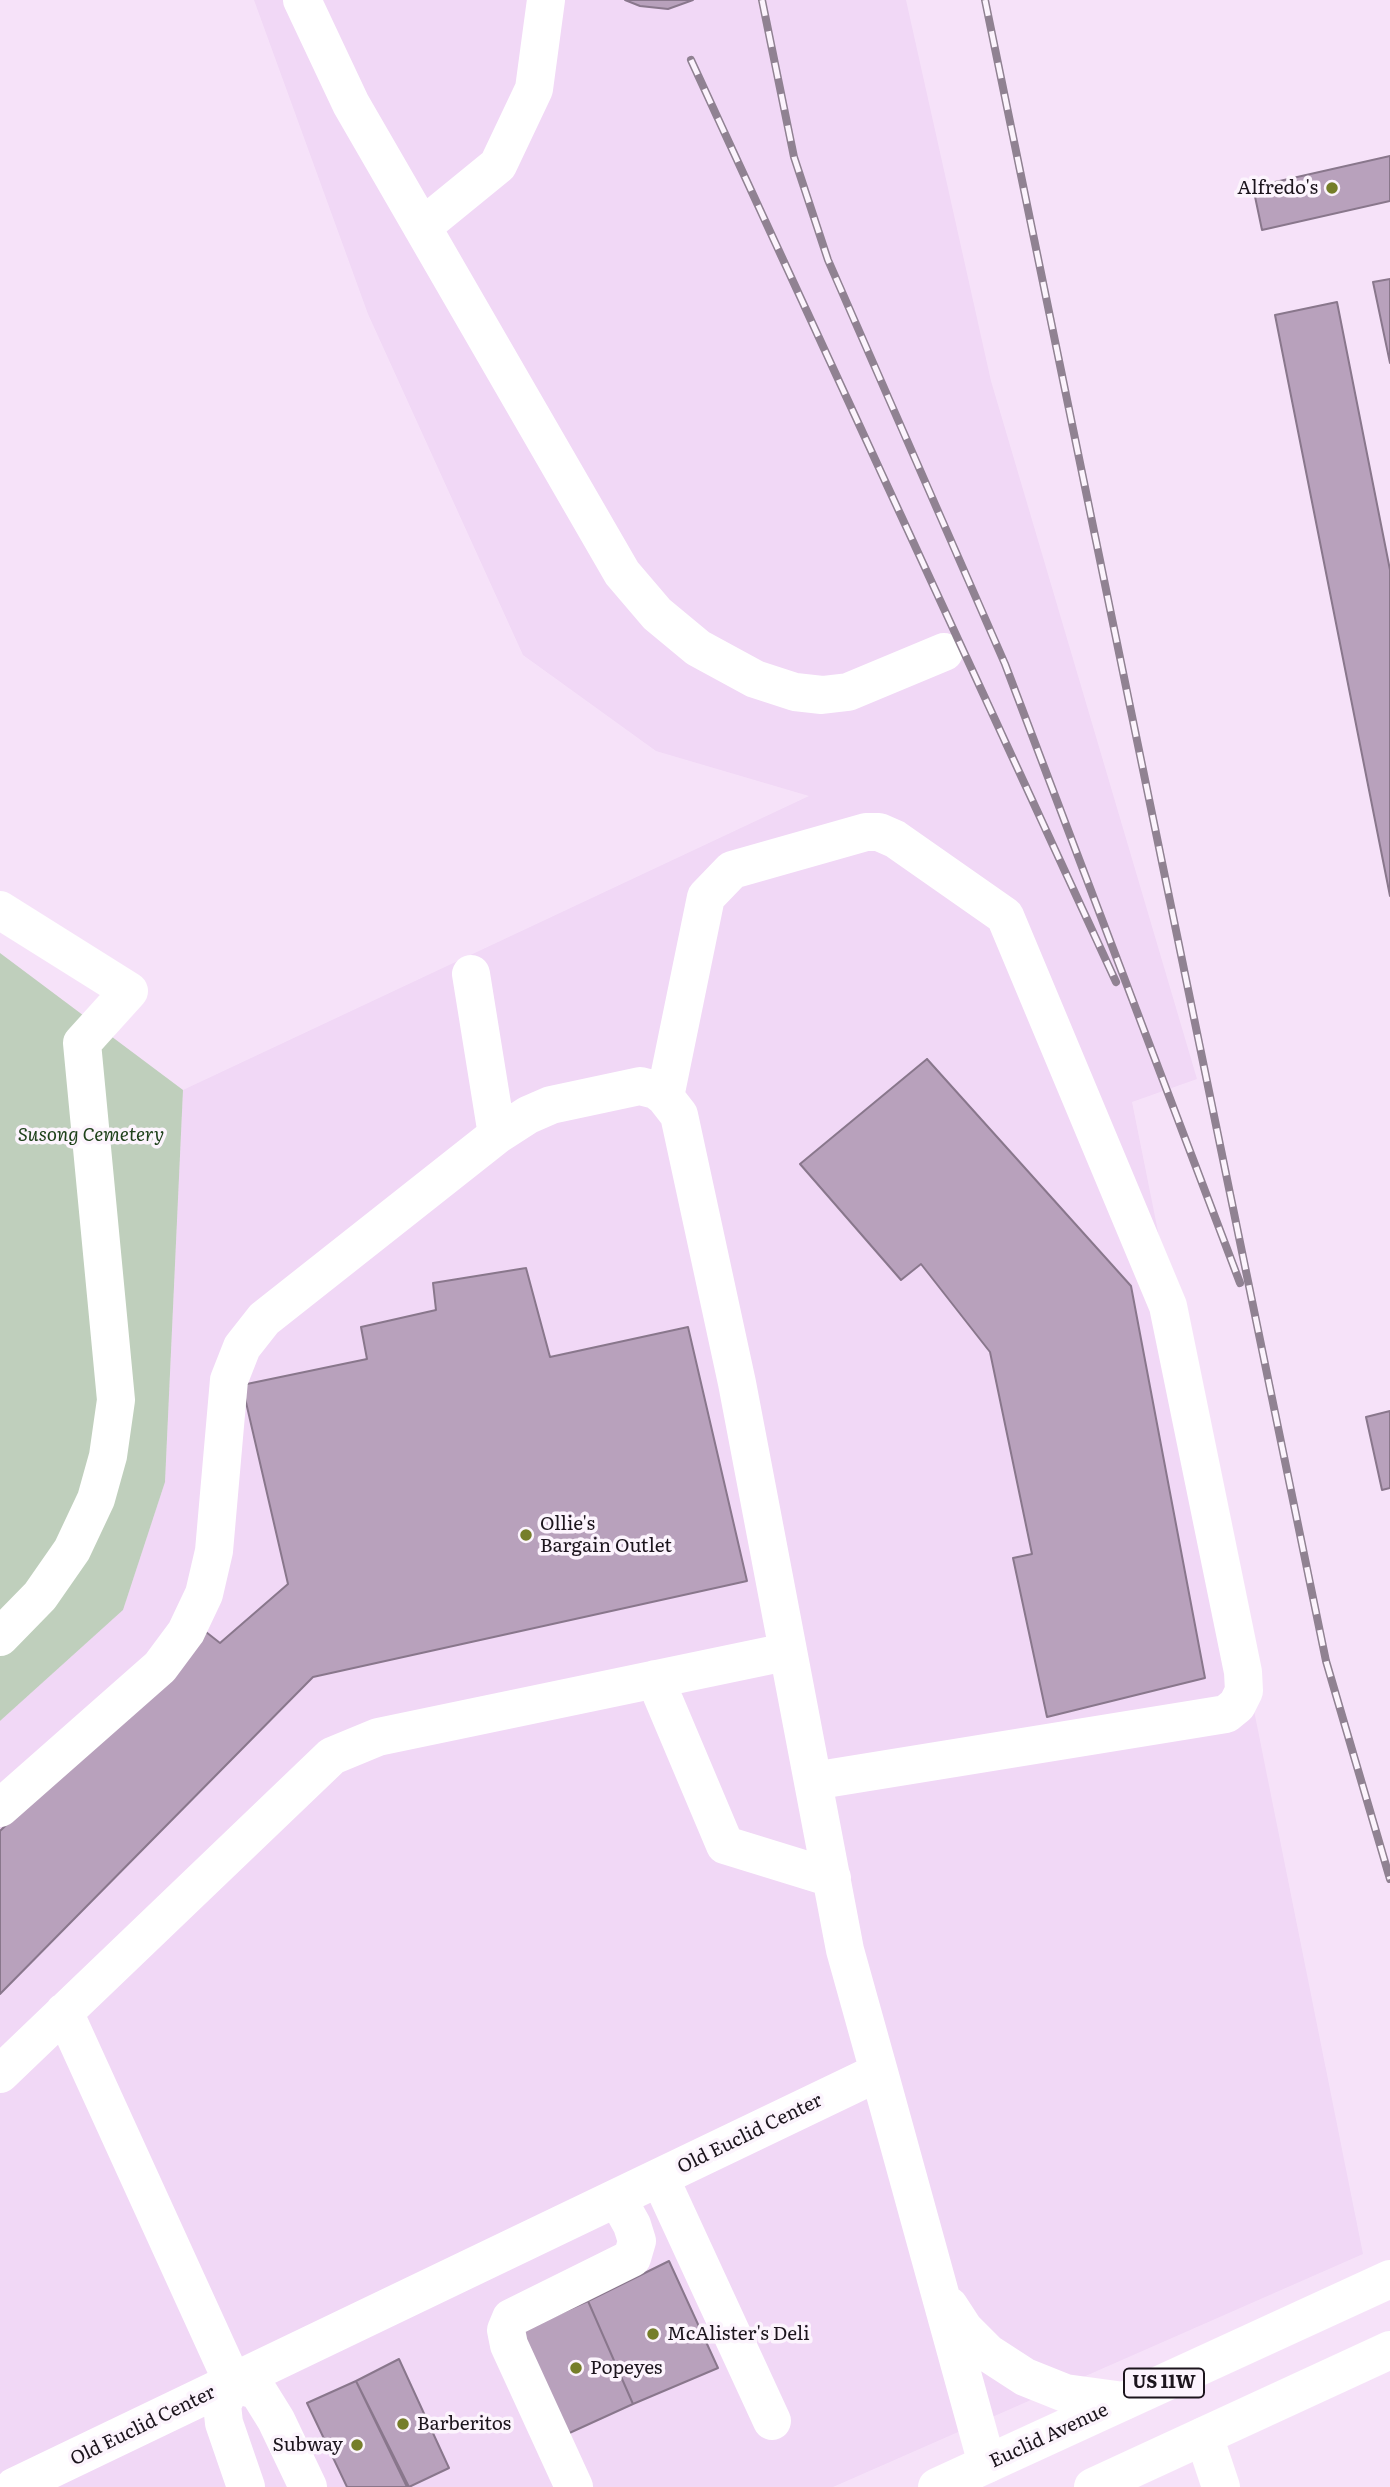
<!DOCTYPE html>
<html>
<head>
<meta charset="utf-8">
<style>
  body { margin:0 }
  canvas { display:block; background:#f6e2f9 }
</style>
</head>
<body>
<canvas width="1390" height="2487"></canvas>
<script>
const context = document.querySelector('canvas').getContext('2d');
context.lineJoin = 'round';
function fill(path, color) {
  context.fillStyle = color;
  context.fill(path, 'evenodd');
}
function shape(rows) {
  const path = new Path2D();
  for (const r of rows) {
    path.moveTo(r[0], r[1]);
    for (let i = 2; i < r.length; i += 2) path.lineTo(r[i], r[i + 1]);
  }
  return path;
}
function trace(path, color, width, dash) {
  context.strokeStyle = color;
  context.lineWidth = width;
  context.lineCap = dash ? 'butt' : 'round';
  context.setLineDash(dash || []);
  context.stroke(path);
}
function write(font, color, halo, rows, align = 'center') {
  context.font = font + ' Literata,serif';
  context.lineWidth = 7;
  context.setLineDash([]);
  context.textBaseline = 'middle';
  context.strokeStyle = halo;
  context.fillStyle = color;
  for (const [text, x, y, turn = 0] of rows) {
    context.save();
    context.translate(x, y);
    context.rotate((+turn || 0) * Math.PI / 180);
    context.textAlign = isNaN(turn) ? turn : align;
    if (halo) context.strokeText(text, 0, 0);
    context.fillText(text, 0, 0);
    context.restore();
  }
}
fill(shape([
  [254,0,906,0,991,381,1197,1079,1132,1102,1363,2254,833,2487,0,2487,0,1721,123,1610,165,1482,183,1090,809,796,656,751,523,655,368,314]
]), '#f1d8f6');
fill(shape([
  [0,953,183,1090,165,1482,123,1610,0,1721]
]), '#bfcfbc');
const building = shape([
  [625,0,693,0,668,9,640,6,625,0],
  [1390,156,1390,201,1262,230,1253,187,1390,156],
  [1390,279,1390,363,1373,282,1390,279],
  [1337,302,1390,570,1390,896,1275,315,1337,302],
  [927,1059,1131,1286,1205,1678,1047,1717,1013,1558,1032,1554,990,1352,921,1264,901,1280,800,1164,927,1059],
  [526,1268,550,1357,688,1327,747,1581,313,1677,0,1994,0,1831,206,1632,220,1643,288,1584,242,1385,367,1359,361,1327,436,1310,433,1283,526,1268],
  [1390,1411,1390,1488,1382,1490,1366,1417,1390,1411],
  [669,2261,718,2368,633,2404,588,2301,669,2261],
  [588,2301,633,2404,565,2435,518,2332,588,2301],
  [399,2359,449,2468,409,2487,356,2381,399,2359],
  [356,2381,407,2487,347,2487,307,2403,356,2381]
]);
fill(building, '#b8a1bc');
trace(building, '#89778c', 2);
trace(shape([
  [302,0,351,104,622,573,657,614,698,648,755,679,795,692,822,695,848,692,944,652],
  [422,227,498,165,534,89,546,0],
  [0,910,129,991,82,1043,116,1400,108,1456,96,1499,72,1550,40,1596,0,1637],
  [471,974,497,1135],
  [665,1097,706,897,732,870,866,832,879,832,895,839,1005,916,1168,1306,1243,1672,1244,1691,1237,1705,1226,1714,813,1781],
  [655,1679,725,1845,832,1878],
  [0,1808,160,1667,186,1632,204,1594,214,1551,229,1380,242,1347,264,1319,497,1135,528,1115,551,1105,640,1086,656,1090,665,1097,679,1115,737,1383,845,1950,879,2072,14,2487],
  [64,2012,233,2383],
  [879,2072,987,2464],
  [0,2074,332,1756,378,1737,786,1652],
  [660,2178,772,2421],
  [949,2306,964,2329,988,2353,1025,2377,1065,2393,1124,2401],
  [233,2383,258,2391,276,2420,308,2487],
  [233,2383,222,2405,224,2423,246,2487],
  [1204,2436,1221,2487],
  [574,2487,509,2345,506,2330,511,2318,632,2258,637,2241,632,2225,617,2198]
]), '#fff', 38);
trace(shape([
  [937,2487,1390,2279],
  [1093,2487,1390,2350]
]), '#fff', 38);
const rail = shape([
  [762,0,794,157,828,260,1005,664,1240,1283],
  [985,0,1326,1661,1390,1879],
  [691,60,1116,982]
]);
trace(rail, '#908292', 8);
trace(rail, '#fcf4fd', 5, [16]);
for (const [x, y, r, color] of [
  [1332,188,7,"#757e29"],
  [526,1535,7,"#757e29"],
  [653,2334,7,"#757e29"],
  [576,2368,7,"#757e29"],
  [403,2424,7,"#757e29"],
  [357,2445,7,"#757e29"]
]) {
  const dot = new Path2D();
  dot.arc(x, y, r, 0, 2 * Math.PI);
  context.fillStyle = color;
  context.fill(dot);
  trace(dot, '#fcf4fd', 2.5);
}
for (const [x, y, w] of [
  [1164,2383,80]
]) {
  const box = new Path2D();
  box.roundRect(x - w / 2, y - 14.5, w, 29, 5);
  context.fillStyle = '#fcf4fd';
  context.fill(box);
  trace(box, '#1c151d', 2);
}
write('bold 18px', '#1c151d', null, [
  ["US 11W",1164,2383]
]);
write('19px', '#1c151d', '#fcf4fd', [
  ["Alfredo's",1318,188,"right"],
  ["Ollie's",540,1524],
  ["Bargain Outlet",540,1546],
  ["McAlister's Deli",667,2334],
  ["Popeyes",590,2368],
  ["Barberitos",417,2424],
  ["Subway",343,2445,"right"]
], 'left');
write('italic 19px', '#1f421b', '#fcf4fd', [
  ["Susong Cemetery",91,1135]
]);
write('19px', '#1c151d', '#fcf4fd', [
  ["Old Euclid Center",750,2134,-26],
  ["Old Euclid Center",143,2426,-26],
  ["Euclid Avenue",1049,2436,-25]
]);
</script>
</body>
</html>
